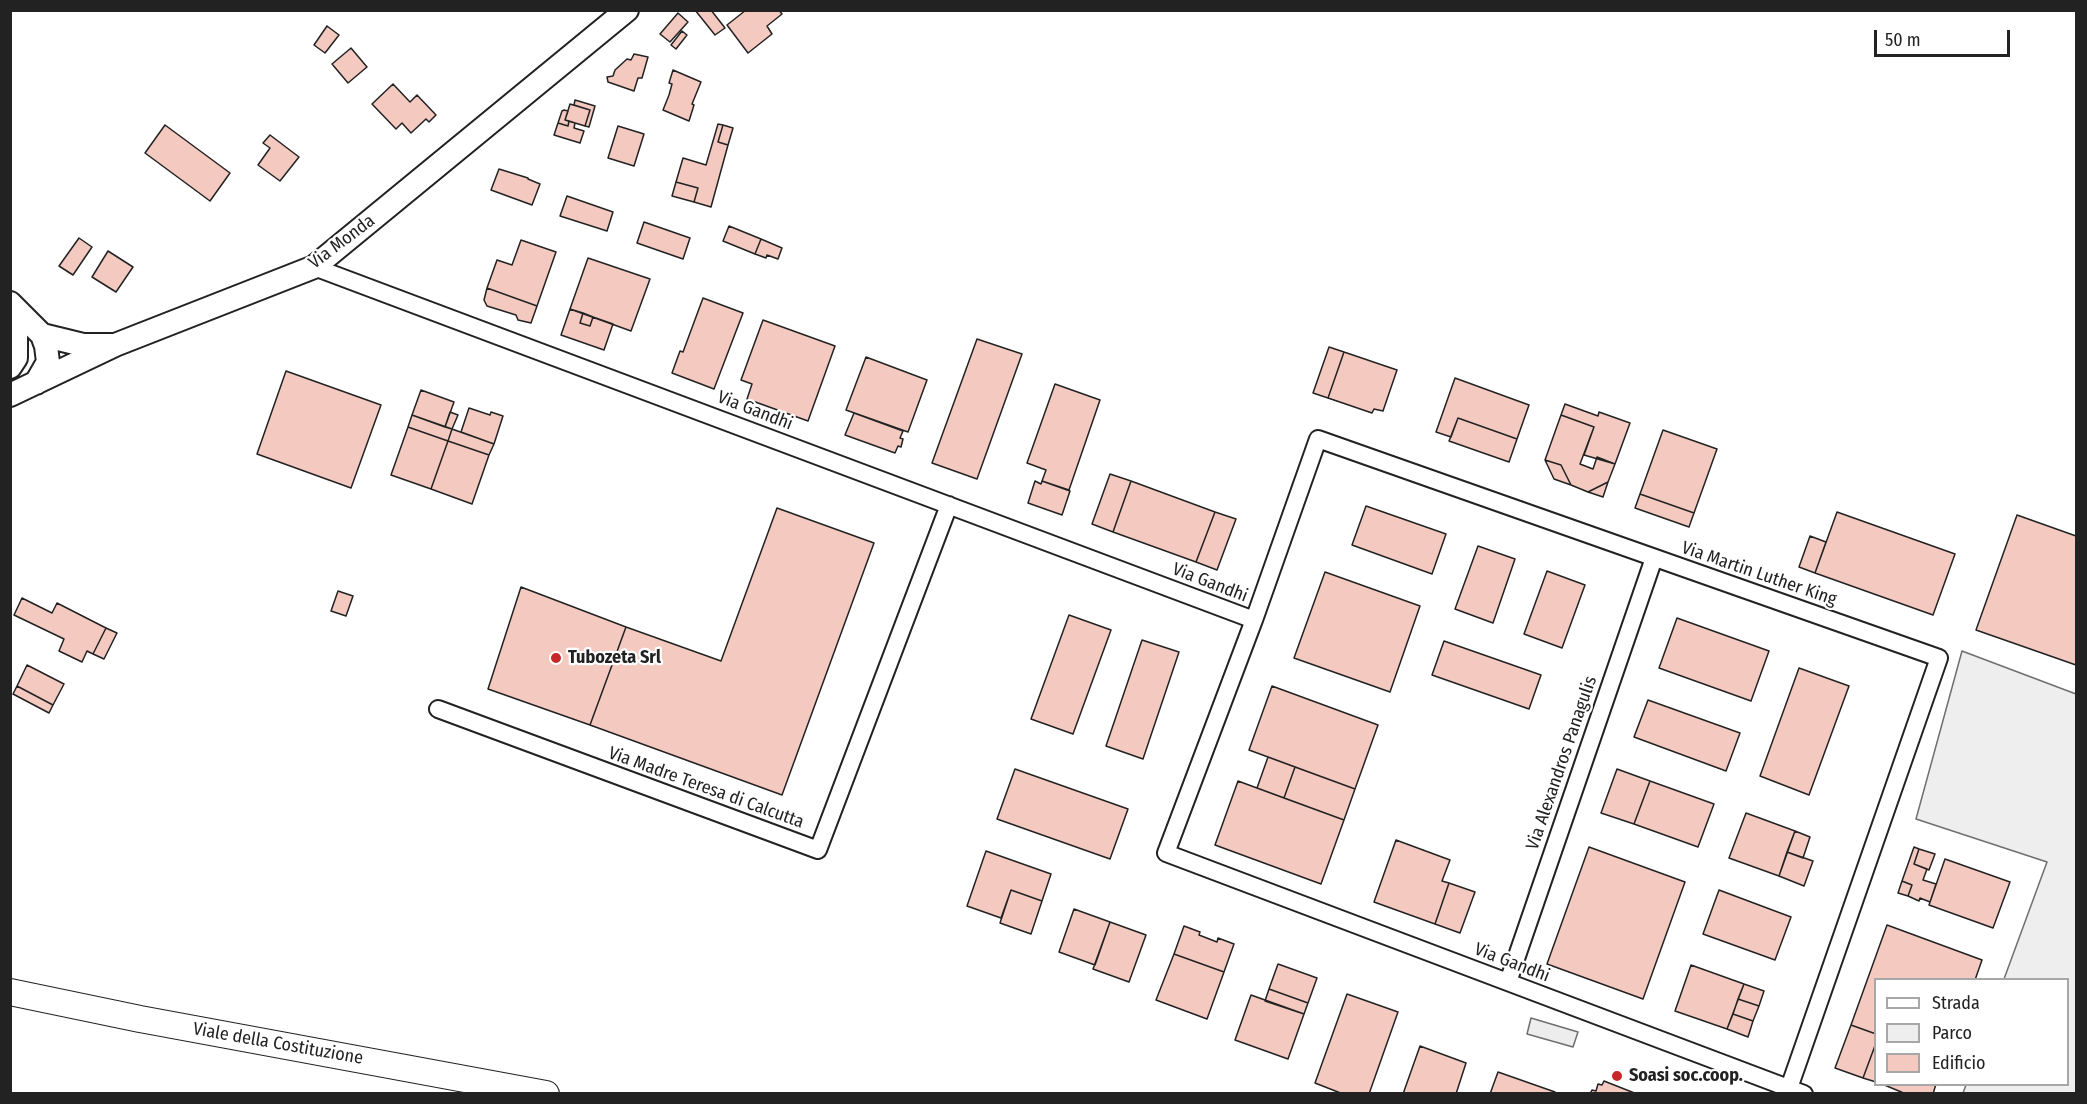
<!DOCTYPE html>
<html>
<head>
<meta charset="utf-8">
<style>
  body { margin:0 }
  #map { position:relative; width:2087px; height:1104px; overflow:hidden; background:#fff; font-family:"Fira Sans Condensed",sans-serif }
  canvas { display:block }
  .frame { position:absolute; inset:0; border:12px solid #222; pointer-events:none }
  .legend { position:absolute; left:1874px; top:978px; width:195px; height:108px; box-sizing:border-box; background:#fff; border:2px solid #a7a7a7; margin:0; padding:8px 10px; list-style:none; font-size:18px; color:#222 }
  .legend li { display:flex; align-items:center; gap:12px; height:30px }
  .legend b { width:30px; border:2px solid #a7a7a7 }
  .scale { position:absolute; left:1874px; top:30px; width:136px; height:27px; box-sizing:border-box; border:3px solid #222; border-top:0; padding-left:8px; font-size:18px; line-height:21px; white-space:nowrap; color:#222; -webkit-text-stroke:4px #fff; paint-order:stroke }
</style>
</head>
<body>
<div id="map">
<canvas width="2087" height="1104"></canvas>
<div class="frame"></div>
<ul class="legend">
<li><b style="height:8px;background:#fff"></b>Strada</li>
<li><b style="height:16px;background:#eee"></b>Parco</li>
<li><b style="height:16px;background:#f3c9c0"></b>Edificio</li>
</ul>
<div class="scale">50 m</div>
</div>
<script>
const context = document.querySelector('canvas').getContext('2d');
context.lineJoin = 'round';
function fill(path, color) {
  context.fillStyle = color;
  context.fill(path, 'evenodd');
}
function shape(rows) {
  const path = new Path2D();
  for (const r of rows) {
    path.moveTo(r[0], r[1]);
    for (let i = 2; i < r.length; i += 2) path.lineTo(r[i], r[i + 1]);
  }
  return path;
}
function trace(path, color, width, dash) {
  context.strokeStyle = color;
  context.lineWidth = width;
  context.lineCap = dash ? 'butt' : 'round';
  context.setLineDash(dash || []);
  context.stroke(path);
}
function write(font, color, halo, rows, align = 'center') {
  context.font = font + ' "Fira Sans Condensed",sans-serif';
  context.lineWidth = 4.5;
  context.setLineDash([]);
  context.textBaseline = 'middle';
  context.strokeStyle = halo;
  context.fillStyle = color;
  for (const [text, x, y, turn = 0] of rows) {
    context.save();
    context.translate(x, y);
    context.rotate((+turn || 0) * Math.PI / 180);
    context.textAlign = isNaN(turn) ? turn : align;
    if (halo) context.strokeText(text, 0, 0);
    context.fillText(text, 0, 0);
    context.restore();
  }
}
const green = shape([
  [1962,651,2076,694,2076,1093,1963,1093,1966,1085,2068,1084,2068,980,2004,979,2047,862,1916,819,1962,651]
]);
fill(green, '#eee');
trace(green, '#6f6f6f', 1.5);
const parking = shape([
  [1531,1018,1578,1032,1573,1047,1527,1034,1531,1018]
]);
fill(parking, '#ededed');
trace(parking, '#6f6f6f', 1.5);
const building = shape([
  [695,10,711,10,725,28,715,35,695,10],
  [746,10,779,10,782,14,767,26,772,34,748,53,727,25,746,10],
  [678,13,688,22,670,42,660,34,678,13],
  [327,26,339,35,325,53,314,45,327,26],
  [682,31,687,35,676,49,671,45,682,31],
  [351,48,367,67,348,83,332,64,351,48],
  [634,54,648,57,642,78,638,78,634,91,608,82,607,77,613,76,615,70,627,59,631,60,634,54],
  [673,70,701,82,692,104,694,105,689,121,663,110,669,95,672,84,669,83,673,70],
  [393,84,410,102,417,95,436,115,429,122,426,119,411,133,402,123,396,129,372,104,393,84],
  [575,100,595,106,589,127,585,126,590,110,574,105,575,100],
  [570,104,590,110,585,126,565,120,570,104],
  [564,110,568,111,565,120,569,121,568,126,558,123,562,111,564,110],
  [569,121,575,123,574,128,584,131,580,143,554,135,558,123,568,126,569,121],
  [718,124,723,125,718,142,728,145,711,207,694,202,698,188,676,182,683,158,706,165,718,124],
  [165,125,230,173,210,201,145,153,165,125],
  [723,125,733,128,728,145,718,142,723,125],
  [618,126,644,134,634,166,608,158,618,126],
  [270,135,299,157,280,181,258,165,270,148,263,143,270,135],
  [499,169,528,178,528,179,540,184,532,205,491,190,499,169],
  [676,182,698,188,694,202,672,196,676,182],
  [567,196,613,212,607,231,560,216,567,196],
  [644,222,690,238,683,259,637,243,644,222],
  [729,226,761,239,755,254,723,241,729,226],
  [79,238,92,247,73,275,59,266,79,238],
  [761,239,782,248,778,259,767,255,766,258,755,254,761,239],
  [521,240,556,252,537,306,487,288,497,260,512,265,521,240],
  [108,251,133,267,116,292,92,277,108,251],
  [588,258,650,279,631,331,570,309,588,258],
  [487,288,537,306,531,323,518,320,516,315,487,306,484,300,487,288],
  [703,298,743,313,714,389,672,373,680,351,683,352,703,298],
  [570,309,583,313,580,323,590,326,593,317,613,324,604,350,561,335,570,309],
  [583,313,593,317,590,326,580,323,583,313],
  [763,320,835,346,808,421,747,399,752,384,741,380,763,320],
  [977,339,1022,354,977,479,932,463,977,339],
  [1329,347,1344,352,1328,398,1313,393,1329,347],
  [1344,352,1397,370,1383,411,1374,409,1372,413,1328,398,1344,352],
  [866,357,927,380,908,432,846,410,866,357],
  [286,371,381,405,351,488,257,454,286,371],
  [1455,378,1529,405,1517,439,1458,418,1451,437,1436,432,1455,378],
  [1055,384,1100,400,1069,490,1042,481,1046,470,1027,463,1055,384],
  [421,390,454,402,445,427,412,415,421,390],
  [1565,404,1598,416,1599,412,1630,423,1615,464,1584,455,1594,427,1561,415,1565,404],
  [469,408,490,415,491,412,503,416,494,444,461,432,469,408],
  [450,412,458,415,452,429,445,427,450,412],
  [854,413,903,431,900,438,903,439,901,447,898,446,895,453,845,435,854,413],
  [412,415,452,429,448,441,408,427,412,415],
  [1561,415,1594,427,1580,464,1593,469,1597,457,1615,464,1608,482,1588,492,1571,485,1561,465,1545,460,1561,415],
  [1458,418,1517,439,1509,462,1449,441,1458,418],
  [408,427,448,441,431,489,391,475,408,427],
  [452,429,494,444,489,455,448,441,452,429],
  [1663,430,1717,449,1694,513,1640,494,1663,430],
  [448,441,489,455,472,504,431,489,448,441],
  [1545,460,1561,465,1571,485,1554,479,1545,460],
  [1110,474,1131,481,1113,532,1092,524,1110,474],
  [1035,481,1041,484,1042,481,1070,491,1062,515,1028,503,1035,481],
  [1131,481,1215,512,1196,562,1113,532,1131,481],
  [1608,482,1603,497,1588,492,1608,482],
  [1640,494,1694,513,1689,527,1635,508,1640,494],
  [1366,506,1446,534,1432,574,1352,545,1366,506],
  [777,508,874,543,782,795,590,725,626,627,721,661,777,508],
  [1215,512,1236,519,1217,570,1196,562,1215,512],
  [1837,512,1955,554,1933,615,1815,573,1837,512],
  [2017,515,2076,536,2076,665,1976,630,2017,515],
  [1810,536,1826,542,1815,573,1799,567,1810,536],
  [1478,546,1515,559,1493,623,1455,609,1478,546],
  [1547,571,1585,585,1562,648,1524,634,1547,571],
  [1325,572,1420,606,1390,692,1294,658,1325,572],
  [521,587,626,627,590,725,488,689,521,587],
  [338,591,353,596,346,616,331,611,338,591],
  [22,598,52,613,57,603,106,628,93,654,87,651,82,662,59,651,64,639,14,615,22,598],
  [1069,615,1111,630,1073,734,1031,719,1069,615],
  [1677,618,1769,651,1751,701,1659,668,1677,618],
  [106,628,117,633,104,659,93,654,106,628],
  [1142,640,1179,652,1143,759,1106,746,1142,640],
  [1444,641,1541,675,1529,709,1432,675,1444,641],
  [27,665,64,684,53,705,17,686,27,665],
  [1799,668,1849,686,1809,795,1760,776,1799,668],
  [17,686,53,705,49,713,13,694,17,686],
  [1272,686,1378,725,1355,789,1249,750,1272,686],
  [1648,700,1740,733,1726,771,1634,737,1648,700],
  [1268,757,1295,767,1284,798,1257,788,1268,757],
  [1295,767,1355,789,1344,820,1284,798,1295,767],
  [1015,769,1128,809,1110,859,997,819,1015,769],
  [1617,769,1650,781,1634,824,1601,813,1617,769],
  [1238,781,1344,820,1321,884,1215,845,1238,781],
  [1650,781,1714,804,1698,847,1634,824,1650,781],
  [1746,813,1795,831,1779,876,1729,858,1746,813],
  [1795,831,1810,837,1803,858,1787,852,1795,831],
  [1396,840,1450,860,1442,881,1449,883,1435,924,1374,902,1396,840],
  [1589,847,1685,882,1643,999,1547,964,1589,847],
  [1914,847,1919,849,1914,864,1927,869,1923,880,1936,884,1930,902,1920,898,1919,901,1908,896,1912,885,1902,881,1914,847],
  [1919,849,1935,854,1929,870,1914,864,1919,849],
  [986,851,1051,874,1042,901,1011,890,1001,918,967,906,986,851],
  [1787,852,1813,861,1804,886,1779,876,1787,852],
  [1945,859,2010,882,1993,928,1929,905,1945,859],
  [1902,881,1912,885,1908,896,1898,893,1902,881],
  [1449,883,1475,892,1460,933,1435,924,1449,883],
  [1011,890,1042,901,1031,934,1000,923,1011,890],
  [1719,890,1791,917,1775,960,1703,934,1719,890],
  [1074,909,1110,922,1095,965,1059,952,1074,909],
  [1110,922,1146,935,1129,982,1093,969,1110,922],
  [1887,925,1982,960,1975,980,1876,980,1876,1034,1851,1025,1887,925],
  [1184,926,1200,932,1199,935,1217,942,1218,938,1234,944,1224,972,1174,954,1184,926],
  [1174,954,1224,972,1207,1019,1156,1000,1174,954],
  [1278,964,1317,978,1308,1003,1269,989,1278,964],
  [1691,965,1744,984,1727,1029,1675,1011,1691,965],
  [1744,984,1764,991,1759,1006,1738,999,1744,984],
  [1269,989,1308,1003,1304,1014,1265,1001,1269,989],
  [1347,994,1398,1012,1369,1094,1343,1094,1315,1083,1347,994],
  [1251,995,1304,1014,1288,1059,1235,1040,1251,995],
  [1738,999,1759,1006,1753,1021,1733,1014,1738,999],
  [1733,1014,1753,1021,1748,1037,1727,1029,1733,1014],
  [1851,1025,1876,1034,1876,1043,1863,1078,1835,1068,1851,1025],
  [1876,1043,1876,1082,1863,1078,1876,1043],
  [1420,1046,1466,1063,1456,1094,1403,1094,1420,1046],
  [1498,1072,1555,1092,1555,1094,1490,1094,1498,1072],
  [1604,1081,1637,1094,1590,1094,1592,1090,1596,1091,1598,1084,1602,1085,1604,1081],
  [1882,1084,1936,1084,1933,1094,1906,1094,1882,1084]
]);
fill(building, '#f3c9c0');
trace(building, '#222', 1.5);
const street = shape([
  [314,267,1254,620,1166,853,1804,1094],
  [1254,620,1318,439,1939,658,1789,1088],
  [438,709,818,850,949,505],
  [1508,982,1654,558]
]);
const secondary = shape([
  [10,303,42,335,46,346,48,362,36,383],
  [42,335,83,345,111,345],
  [10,367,16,358,16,310],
  [10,395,115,345,314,267,627,10]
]);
const primary = shape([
  [10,992,140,1019,546,1094]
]);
trace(street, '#222', 20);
trace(secondary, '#222', 26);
trace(primary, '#222', 28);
trace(street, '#fff', 16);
trace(secondary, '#fff', 22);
trace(primary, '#fff', 26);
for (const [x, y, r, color] of [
  [556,658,6,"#c62828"],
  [1617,1076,6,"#c62828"]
]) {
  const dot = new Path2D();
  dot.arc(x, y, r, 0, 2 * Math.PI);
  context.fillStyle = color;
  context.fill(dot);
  trace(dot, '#fff', 2);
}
write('18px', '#222', '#fff', [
  ["Via Monda",342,242,-37],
  ["Via Gandhi",755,411,21],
  ["Via Martin Luther King",1759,574,19],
  ["Via Gandhi",1210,583,21],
  ["Via Alexandros Panagulis",1562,763,-71],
  ["Via Madre Teresa di Calcutta",706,788,20],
  ["Via Gandhi",1512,963,21],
  ["Viale della Costituzione",278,1044,10]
]);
write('bold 18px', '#222', '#fff', [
  ["Tubozeta Srl",568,658],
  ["Soasi soc.coop.",1629,1076]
], 'left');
</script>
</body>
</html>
